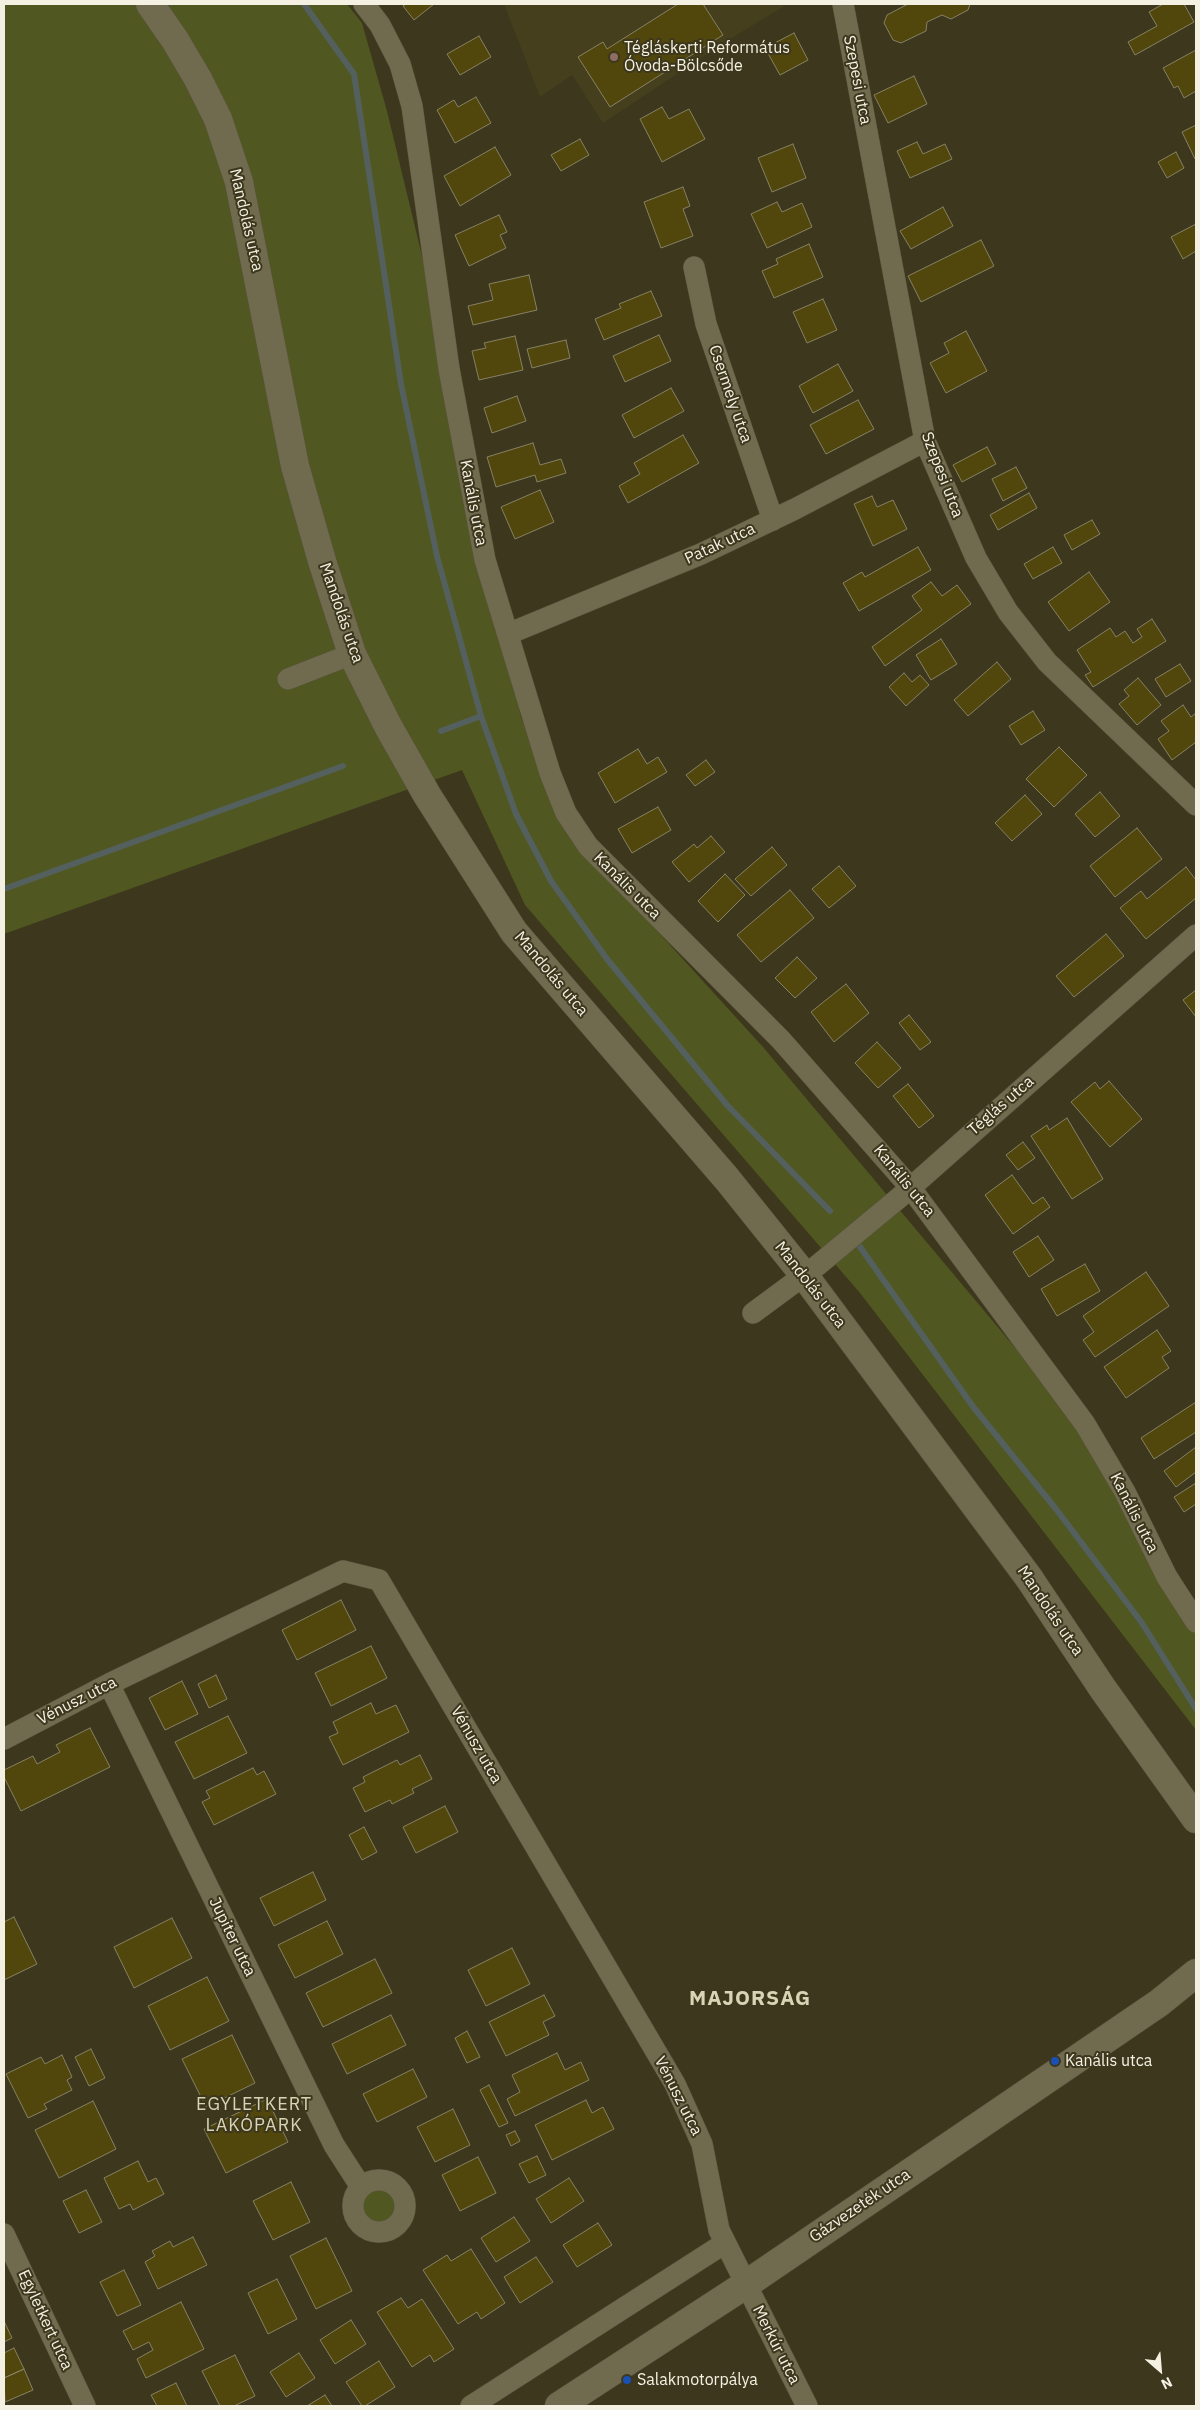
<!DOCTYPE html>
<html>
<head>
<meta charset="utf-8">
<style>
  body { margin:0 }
  #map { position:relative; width:1200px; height:2410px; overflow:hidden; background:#3c371d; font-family:"IBM Plex Sans",sans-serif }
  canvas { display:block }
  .frame { position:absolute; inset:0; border:5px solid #f4f1e2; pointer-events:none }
  .north { position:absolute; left:1135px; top:2345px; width:50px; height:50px; -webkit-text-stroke:4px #3c371d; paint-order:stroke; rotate:153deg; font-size:14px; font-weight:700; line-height:20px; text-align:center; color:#f4f1e2 }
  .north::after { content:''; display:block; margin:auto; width:18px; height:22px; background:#f4f1e2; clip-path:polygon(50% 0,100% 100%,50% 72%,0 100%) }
</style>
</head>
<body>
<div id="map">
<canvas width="1200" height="2410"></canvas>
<div class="frame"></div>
<div class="north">N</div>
</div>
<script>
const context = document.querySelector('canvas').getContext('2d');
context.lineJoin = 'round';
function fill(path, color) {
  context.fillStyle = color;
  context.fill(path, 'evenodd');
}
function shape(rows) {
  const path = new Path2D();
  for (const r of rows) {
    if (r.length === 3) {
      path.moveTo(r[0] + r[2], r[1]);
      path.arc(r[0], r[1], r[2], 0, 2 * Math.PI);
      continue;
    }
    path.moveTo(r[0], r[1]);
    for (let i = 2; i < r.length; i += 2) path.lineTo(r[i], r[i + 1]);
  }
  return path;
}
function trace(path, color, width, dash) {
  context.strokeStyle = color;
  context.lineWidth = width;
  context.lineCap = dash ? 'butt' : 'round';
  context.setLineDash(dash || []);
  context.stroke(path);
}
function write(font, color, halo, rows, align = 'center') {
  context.font = font + ' "IBM Plex Sans",sans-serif';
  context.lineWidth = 4;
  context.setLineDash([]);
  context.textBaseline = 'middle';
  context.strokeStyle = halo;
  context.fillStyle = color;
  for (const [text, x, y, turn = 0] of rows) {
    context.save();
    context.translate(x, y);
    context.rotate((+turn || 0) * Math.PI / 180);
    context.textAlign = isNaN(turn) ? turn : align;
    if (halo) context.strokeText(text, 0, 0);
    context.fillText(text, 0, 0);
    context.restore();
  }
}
fill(shape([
  [504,4,788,4,730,39,603,123,572,75,540,97]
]), '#453f1d');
fill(shape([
  [4,4,347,4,362,23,387,111,430,289,521,717,569,834,763,1047,1085,1431,1140,1544,1196,1633,1196,1730,860,1293,525,905,462,770,4,934],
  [379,2206,18]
]), '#515721');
trace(shape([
  [304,4,354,74,401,384,437,556,481,716,441,731],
  [481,716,516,814,551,881,607,959,727,1105,830,1211],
  [4,889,343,766],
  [860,1247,974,1408,1056,1509,1142,1623,1196,1709]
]), '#54605e', 6);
const building = shape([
  [406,4,434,4,414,20,403,6,406,4],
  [678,4,703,4,723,35,610,107,578,57,603,42,607,49,678,4],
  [908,4,970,4,968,10,951,19,942,15,927,22,926,31,901,43,893,40,884,23,887,15,908,4],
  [1163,4,1184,4,1194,22,1135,55,1128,42,1157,26,1149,12,1163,4],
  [794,33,808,60,780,75,765,48,794,33],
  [479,36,491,57,460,75,447,54,479,36],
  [1196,50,1196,91,1184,98,1178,86,1174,88,1163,68,1196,50],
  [914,76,927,104,888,123,874,95,914,76],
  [476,97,491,123,455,143,437,110,454,100,458,107,476,97],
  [662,107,669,119,689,109,705,139,662,162,640,119,662,107],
  [1196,125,1196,158,1195,159,1182,132,1196,125],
  [580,139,589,155,561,171,551,155,580,139],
  [917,142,923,154,945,144,952,159,910,178,897,151,917,142],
  [793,144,806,178,772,192,758,158,793,144],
  [495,147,511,175,460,206,444,176,495,147],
  [1176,152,1184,168,1167,178,1158,162,1176,152],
  [683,187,690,206,683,209,693,236,661,248,644,202,683,187],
  [777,202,782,212,802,203,812,227,767,248,751,214,777,202],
  [943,207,953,226,911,249,900,231,943,207],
  [499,215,507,232,500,235,506,248,469,266,455,235,499,215],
  [1196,224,1196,251,1183,259,1171,237,1196,224],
  [981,240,994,266,921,302,908,276,981,240],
  [809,244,823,277,774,298,762,271,778,264,776,259,809,244],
  [529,275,537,310,473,325,468,306,493,300,489,284,529,275],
  [651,291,662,316,604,340,595,319,621,308,619,304,651,291],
  [823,299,837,330,807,343,793,312,823,299],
  [966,331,987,371,946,393,930,363,949,353,944,343,966,331],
  [659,335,671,361,625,382,613,356,659,335],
  [515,336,523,370,479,380,472,351,486,348,484,343,515,336],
  [566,340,570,358,532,368,527,349,566,340],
  [838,364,853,391,813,413,799,386,838,364],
  [671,388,684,411,634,438,622,415,671,388],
  [517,396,526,421,492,433,484,408,517,396],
  [858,400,874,429,826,454,810,425,858,400],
  [683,435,699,463,628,503,619,486,640,474,634,463,683,435],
  [533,443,540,465,561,459,566,473,537,482,535,475,496,487,487,457,533,443],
  [987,447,996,464,962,482,953,465,987,447],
  [1016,467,1027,488,1003,501,992,479,1016,467],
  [540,490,554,522,515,539,501,507,540,490],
  [1029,493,1037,508,998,530,990,515,1029,493],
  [872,496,877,507,893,500,907,529,873,546,854,504,872,496],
  [1092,520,1100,534,1072,550,1064,535,1092,520],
  [918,547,931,570,859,611,843,583,862,572,865,577,918,547],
  [1053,547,1062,563,1033,579,1024,564,1053,547],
  [1089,572,1110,602,1069,631,1048,602,1089,572],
  [931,582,942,596,957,585,971,604,885,666,872,647,922,610,912,596,931,582],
  [1152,619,1166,641,1093,687,1085,675,1091,672,1077,650,1110,628,1116,637,1125,631,1133,643,1142,637,1137,629,1152,619],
  [941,639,957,664,931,680,916,655,941,639],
  [997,662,1011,679,968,716,954,700,997,662],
  [1180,664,1191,681,1166,697,1155,679,1180,664],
  [904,673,912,682,920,675,929,685,906,706,889,687,904,673],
  [1138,678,1161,705,1137,725,1119,704,1129,696,1124,690,1138,678],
  [1183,705,1191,717,1196,713,1196,742,1172,760,1158,739,1169,731,1161,721,1183,705],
  [1033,711,1045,730,1021,745,1009,726,1033,711],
  [1059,747,1087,775,1054,807,1026,779,1059,747],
  [638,749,647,764,658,757,667,772,615,803,598,773,638,749],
  [706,760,715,772,695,786,686,775,706,760],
  [1100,792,1120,816,1095,837,1075,814,1100,792],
  [1025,795,1042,814,1012,841,995,823,1025,795],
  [658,807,671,830,632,853,618,829,658,807],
  [1137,828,1162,859,1115,897,1090,866,1137,828],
  [711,836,725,852,689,882,672,862,694,844,697,848,711,836],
  [772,847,787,865,751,896,735,879,772,847],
  [839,866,856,886,829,908,812,889,839,866],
  [1186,867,1196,880,1196,898,1146,939,1120,908,1141,891,1147,899,1186,867],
  [725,874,745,895,718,922,698,901,725,874],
  [790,890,814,918,761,962,737,935,790,890],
  [1106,934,1124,956,1074,997,1056,976,1106,934],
  [797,957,817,978,795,998,775,978,797,957],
  [846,984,869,1013,834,1042,811,1012,846,984],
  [1196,990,1196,1017,1183,1000,1196,990],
  [909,1015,931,1042,920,1050,899,1023,909,1015],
  [877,1042,901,1068,878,1088,855,1063,877,1042],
  [1109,1081,1142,1119,1110,1147,1071,1102,1095,1082,1100,1089,1109,1081],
  [908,1084,934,1116,919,1128,893,1096,908,1084],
  [1067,1118,1103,1179,1072,1199,1031,1136,1047,1125,1049,1130,1067,1118],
  [1023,1142,1035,1158,1018,1170,1006,1155,1023,1142],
  [1012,1175,1033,1204,1043,1197,1050,1207,1013,1234,985,1195,1012,1175],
  [1038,1236,1054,1260,1029,1277,1013,1252,1038,1236],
  [1085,1264,1100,1291,1057,1316,1041,1289,1085,1264],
  [1146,1272,1169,1306,1095,1357,1083,1340,1094,1332,1083,1316,1146,1272],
  [1157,1330,1171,1351,1162,1357,1169,1368,1126,1398,1104,1367,1157,1330],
  [1196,1402,1196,1432,1154,1459,1141,1438,1196,1402],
  [1196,1447,1196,1472,1176,1487,1164,1471,1196,1447],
  [1196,1483,1196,1504,1184,1512,1174,1497,1196,1483],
  [341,1600,356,1630,297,1660,282,1630,341,1600],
  [371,1646,387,1678,331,1706,315,1673,371,1646],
  [216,1675,227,1699,209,1708,198,1684,216,1675],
  [182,1681,198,1714,165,1730,149,1698,182,1681],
  [371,1703,376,1714,396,1705,409,1732,343,1765,329,1737,338,1733,333,1722,371,1703],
  [228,1716,247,1753,194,1779,175,1742,228,1716],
  [90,1728,110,1767,21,1811,4,1777,4,1770,33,1756,37,1764,60,1752,56,1745,90,1728],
  [420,1755,432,1779,412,1789,414,1793,392,1804,390,1800,365,1812,353,1788,365,1782,363,1777,397,1760,400,1765,420,1755],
  [253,1768,257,1775,264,1771,276,1794,214,1825,202,1802,210,1798,206,1791,253,1768],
  [445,1806,458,1832,416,1853,403,1827,445,1806],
  [364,1827,377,1852,362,1860,349,1835,364,1827],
  [313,1872,326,1900,274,1926,260,1898,313,1872],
  [14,1917,37,1964,4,1980,4,1922,14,1917],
  [172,1918,192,1958,134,1988,114,1947,172,1918],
  [327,1921,343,1954,295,1978,278,1945,327,1921],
  [512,1948,530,1984,486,2006,468,1970,512,1948],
  [375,1959,392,1993,323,2027,306,1993,375,1959],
  [207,1977,229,2021,170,2050,148,2006,207,1977],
  [544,1995,555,2016,543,2022,549,2035,506,2056,489,2022,544,1995],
  [391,2015,406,2045,347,2074,332,2044,391,2015],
  [467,2031,480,2057,467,2063,455,2038,467,2031],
  [232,2035,255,2083,206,2107,182,2059,232,2035],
  [91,2049,105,2078,89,2086,75,2057,91,2049],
  [557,2053,565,2070,581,2062,589,2080,515,2116,507,2099,520,2092,512,2075,557,2053],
  [62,2055,72,2077,67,2080,72,2090,44,2104,47,2109,28,2118,6,2074,41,2057,45,2064,62,2055],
  [413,2069,427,2097,377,2122,363,2094,413,2069],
  [489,2085,508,2123,499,2127,480,2090,489,2085],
  [267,2099,288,2142,226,2173,204,2129,267,2099],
  [586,2100,592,2113,603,2107,614,2129,552,2160,535,2125,586,2100],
  [93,2101,116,2149,59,2178,35,2130,93,2101],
  [453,2109,470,2145,435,2162,417,2127,453,2109],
  [515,2131,520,2141,511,2146,506,2135,515,2131],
  [537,2156,546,2175,529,2183,519,2164,537,2156],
  [478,2157,496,2193,460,2211,442,2175,478,2157],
  [138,2161,148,2182,156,2178,164,2194,133,2210,130,2204,119,2209,104,2178,138,2161],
  [569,2178,584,2201,551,2223,536,2199,569,2178],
  [291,2182,310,2222,273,2240,253,2201,291,2182],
  [86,2190,102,2222,79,2233,63,2201,86,2190],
  [514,2217,530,2241,496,2262,481,2238,514,2217],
  [598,2223,612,2245,577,2267,563,2245,598,2223],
  [193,2237,207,2265,158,2289,145,2262,155,2256,152,2251,170,2241,173,2247,193,2237],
  [326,2238,352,2291,316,2309,290,2256,326,2238],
  [471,2249,505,2303,481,2319,477,2312,458,2324,423,2270,447,2255,451,2261,471,2249],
  [536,2257,553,2282,520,2303,504,2277,536,2257],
  [124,2270,141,2305,117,2316,100,2282,124,2270],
  [277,2279,297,2319,268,2334,248,2293,277,2279],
  [401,2298,408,2308,422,2299,454,2349,434,2362,430,2355,412,2367,377,2312,401,2298],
  [181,2302,204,2349,146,2378,137,2359,153,2350,149,2342,133,2350,123,2331,181,2302],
  [351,2320,366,2344,335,2364,320,2340,351,2320],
  [4,2321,12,2338,4,2342,4,2321],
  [14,2348,24,2369,4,2378,4,2353,14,2348],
  [299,2353,315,2378,286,2397,270,2372,299,2353],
  [235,2355,255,2396,234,2406,220,2406,202,2371,235,2355],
  [379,2361,395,2387,365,2406,362,2406,346,2382,379,2361],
  [24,2369,33,2390,5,2402,4,2378,24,2369],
  [176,2383,187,2406,157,2406,151,2395,176,2383],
  [325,2395,332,2406,307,2406,325,2395]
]);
fill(building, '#51470c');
trace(building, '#878165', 1);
const street = shape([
  [364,4,380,25,400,64,412,106,449,369,485,560,550,773,566,813,588,846,781,1040,910,1187,1085,1424,1125,1492,1167,1577,1196,1622],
  [843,4,925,441,931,455,976,558,1008,612,1047,662,1196,805],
  [694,267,706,324,773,520],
  [508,634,701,554,795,509,925,441],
  [288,679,352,654],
  [753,1313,818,1265,900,1197,1196,935],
  [109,1684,334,2145,361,2187],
  [4,1739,109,1684,343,1571,379,1580,675,2084,702,2144,719,2230,807,2406],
  [379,2206,26],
  [4,2234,85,2406],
  [471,2406,725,2243]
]);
const secondary = shape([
  [150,4,175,40,198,79,218,119,239,182,295,466,322,561,352,654,388,726,427,795,514,932,727,1179,804,1275,1029,1578,1103,1689,1196,1819],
  [559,2406,745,2285,1159,2003,1196,1973]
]);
trace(street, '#59553e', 22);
trace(secondary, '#59553e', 29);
trace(street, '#706a4f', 21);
trace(secondary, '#706a4f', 28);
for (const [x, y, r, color] of [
  [614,57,5,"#8d6e63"],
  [1055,2061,5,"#1a4fb4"],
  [627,2380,5,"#1a4fb4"]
]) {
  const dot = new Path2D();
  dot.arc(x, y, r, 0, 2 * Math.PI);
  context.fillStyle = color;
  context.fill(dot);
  trace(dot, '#3c371d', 2);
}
write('16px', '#f4f1e2', '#3c371d', [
  ["Tégláskerti Református",624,48],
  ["Óvoda-Bölcsőde",624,66],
  ["Kanális utca",1065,2061],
  ["Salakmotorpálya",637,2380]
], 'left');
write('16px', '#f4f1e2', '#3c371d', [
  ["Szepesi utca",857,80,79],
  ["Mandolás utca",246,220,77],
  ["Csermely utca",730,394,71],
  ["Szepesi utca",942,475,69],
  ["Kanális utca",473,503,79],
  ["Patak utca",720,544,-25],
  ["Mandolás utca",341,613,71],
  ["Kanális utca",627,886,45],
  ["Mandolás utca",551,974,50],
  ["Téglás utca",1001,1106,-41],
  ["Kanális utca",904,1181,51],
  ["Mandolás utca",810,1285,52],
  ["Kanális utca",1134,1513,63],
  ["Mandolás utca",1050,1611,56],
  ["Vénusz utca",77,1701,-27],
  ["Vénusz utca",476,1745,60],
  ["Jupiter utca",232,1937,64],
  ["Vénusz utca",678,2096,63],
  ["Gázvezeték utca",860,2206,-34],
  ["Egyletkert utca",45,2320,65],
  ["Merkúr utca",776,2345,63]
]);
context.letterSpacing = '1px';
write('18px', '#d9d4b5', '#3c371d', [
  ["EGYLETKERT",254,2105],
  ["LAKÓPARK",254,2126]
]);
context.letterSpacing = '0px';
context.letterSpacing = '1px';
write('bold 21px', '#d9d4b5', '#3c371d', [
  ["MAJORSÁG",750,1999]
]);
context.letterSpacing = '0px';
</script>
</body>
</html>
